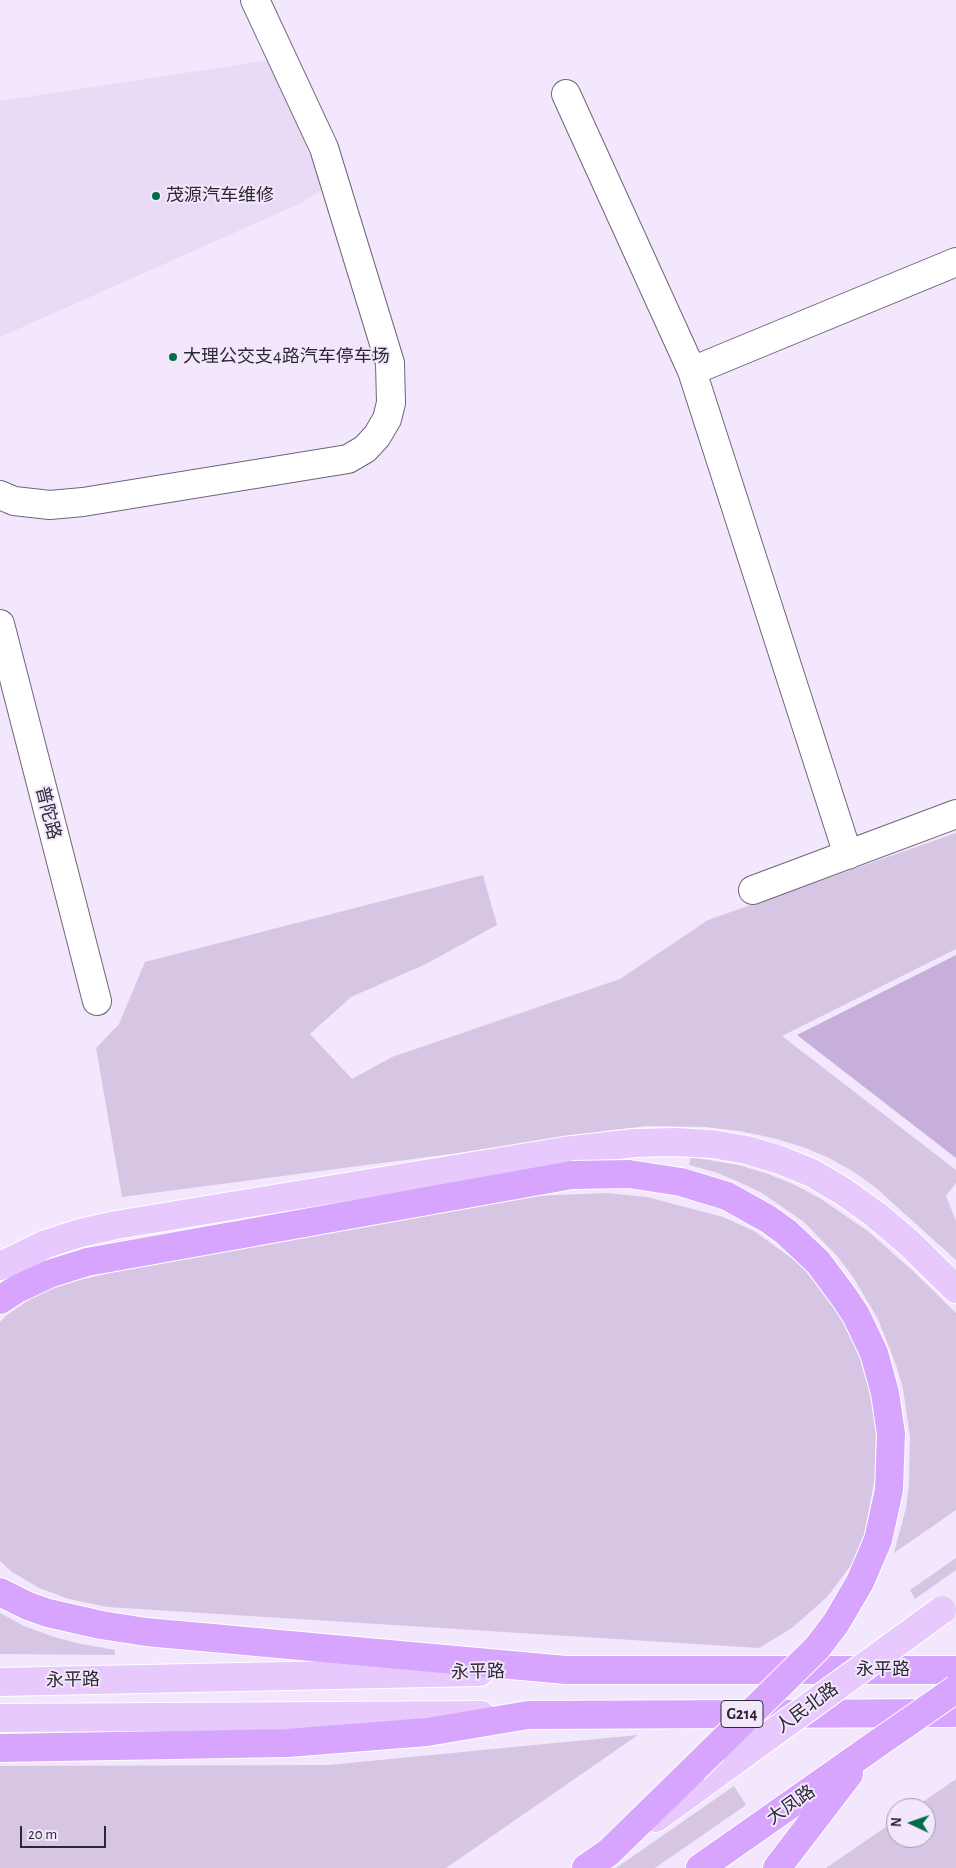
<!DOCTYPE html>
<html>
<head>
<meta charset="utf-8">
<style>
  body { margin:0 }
  #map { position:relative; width:956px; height:1868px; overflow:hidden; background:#f2e7fd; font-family:"Alegreya Sans",sans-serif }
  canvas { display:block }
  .north { position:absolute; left:886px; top:1798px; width:50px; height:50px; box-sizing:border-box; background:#f2e7fd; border:1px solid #a39bab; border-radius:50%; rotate:273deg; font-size:14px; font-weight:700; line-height:20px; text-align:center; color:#2c2830 }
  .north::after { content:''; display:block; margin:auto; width:18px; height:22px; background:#006d44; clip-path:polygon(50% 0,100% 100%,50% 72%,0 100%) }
  .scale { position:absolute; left:20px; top:1826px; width:86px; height:22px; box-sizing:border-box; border:2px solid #2c2830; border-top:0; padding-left:6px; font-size:15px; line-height:18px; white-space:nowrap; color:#2c2830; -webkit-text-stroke:4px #f2e7fd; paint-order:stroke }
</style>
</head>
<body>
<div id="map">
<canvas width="956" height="1868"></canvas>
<div class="north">N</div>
<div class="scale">20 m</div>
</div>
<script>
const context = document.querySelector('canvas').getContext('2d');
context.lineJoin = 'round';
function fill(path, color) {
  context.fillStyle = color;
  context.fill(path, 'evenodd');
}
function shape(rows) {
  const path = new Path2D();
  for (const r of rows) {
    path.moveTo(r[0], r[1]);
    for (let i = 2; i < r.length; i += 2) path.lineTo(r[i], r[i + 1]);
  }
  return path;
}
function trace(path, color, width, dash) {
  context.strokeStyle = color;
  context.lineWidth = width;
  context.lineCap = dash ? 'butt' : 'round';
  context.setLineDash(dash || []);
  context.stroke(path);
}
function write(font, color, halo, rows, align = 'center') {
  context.font = font + ' "Alegreya Sans","Noto Sans SC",sans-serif';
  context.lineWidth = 4;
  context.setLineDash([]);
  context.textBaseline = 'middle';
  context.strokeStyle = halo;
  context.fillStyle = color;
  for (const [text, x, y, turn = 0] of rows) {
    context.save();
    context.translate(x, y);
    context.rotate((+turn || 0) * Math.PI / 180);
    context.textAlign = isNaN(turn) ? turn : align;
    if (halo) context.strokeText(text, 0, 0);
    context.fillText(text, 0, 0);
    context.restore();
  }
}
fill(shape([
  [270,60,324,189,299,204,0,337,0,101]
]), '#e9daf6');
fill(shape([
  [956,833,956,949,782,1036,956,1170,956,1183,946,1196,956,1221,956,1260,875,1187,854,1172,829,1158,803,1147,773,1138,740,1131,705,1127,648,1126,606,1131,458,1153,122,1197,96,1048,119,1024,145,962,483,875,497,925,426,964,351,997,310,1034,352,1079,392,1057,620,979,708,920],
  [691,1157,738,1165,768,1174,795,1185,821,1199,869,1232,914,1272,956,1313,956,1510,894,1553,906,1508,909,1485,910,1437,903,1388,896,1365,878,1319,853,1277,838,1257,804,1222,762,1193,739,1182,715,1172,689,1165],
  [606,1193,647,1197,723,1217,754,1231,804,1267,823,1288,852,1334,869,1382,876,1431,875,1477,864,1536,852,1564,827,1597,792,1628,759,1648,107,1607,69,1599,39,1588,12,1572,0,1561,0,1322,7,1315,33,1297,62,1284,118,1271,300,1236,536,1196],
  [956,1558,956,1570,915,1599,910,1590],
  [0,1613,24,1626,54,1637,81,1644,115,1650,115,1655,0,1654],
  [638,1735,446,1868,0,1868,0,1766,328,1765],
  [956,1779,956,1868,826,1868,896,1820,896,1838,926,1838,926,1808,914,1808],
  [734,1786,746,1805,655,1868,616,1868]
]), '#d6c6e4');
fill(shape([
  [956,955,956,1158,797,1035]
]), '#c7afdc');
const minor = shape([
  [566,94,692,371,848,855],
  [692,371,956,262],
  [0,495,14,501,50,505,83,502,348,459,365,449,377,436,387,419,391,403,390,363,324,148,255,0],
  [0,624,97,1001],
  [753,890,956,814]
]);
const major = shape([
  [0,1266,46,1244,80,1233,116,1225,564,1151,634,1143,675,1142,712,1144,747,1150,780,1160,812,1173,844,1192,876,1215,908,1242,956,1289],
  [0,1682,479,1672],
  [0,1718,481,1715],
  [656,1818,737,1759]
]);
const highway = shape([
  [0,1300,17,1289,49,1274,87,1262,572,1175],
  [0,1592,28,1606,48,1613,101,1625,146,1632,566,1670,956,1670],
  [0,1748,288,1743,427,1732,528,1715,956,1713],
  [586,1868,609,1852,694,1769],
  [700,1868,881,1741],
  [777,1868,849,1774]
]);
trace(minor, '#6f6578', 30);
trace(major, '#fff', 30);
trace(highway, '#fff', 30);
trace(minor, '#fff', 28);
trace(major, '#e7c9fe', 28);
trace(highway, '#d7a5fe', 28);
const majorBridge = shape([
  [737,1759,942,1610]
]);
const highwayBridge = shape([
  [572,1175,629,1174,681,1182,727,1196,768,1219,786,1232,818,1262,844,1297,856,1315,874,1353,885,1393,891,1434,889,1490,878,1540,860,1582,836,1623,817,1648,694,1769],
  [881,1741,956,1689]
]);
trace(majorBridge, '#fff', 30, []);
trace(highwayBridge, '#fff', 30, []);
trace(majorBridge, '#e7c9fe', 28);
trace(highwayBridge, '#d7a5fe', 28);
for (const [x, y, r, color] of [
  [156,196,5,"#006d44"],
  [173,357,5,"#006d44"]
]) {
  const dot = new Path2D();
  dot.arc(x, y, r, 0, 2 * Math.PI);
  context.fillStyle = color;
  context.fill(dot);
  trace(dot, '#f2e7fd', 2);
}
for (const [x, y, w] of [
  [742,1714,42]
]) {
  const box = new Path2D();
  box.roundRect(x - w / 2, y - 13.5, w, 27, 4);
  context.fillStyle = '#f2e7fd';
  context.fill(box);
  trace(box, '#2c2830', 1);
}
write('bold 16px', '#2c2830', null, [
  ["G214",742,1714]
]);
write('18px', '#2c2830', '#f2e7fd', [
  ["茂源汽车维修",166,196],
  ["大理公交支4路汽车停车场",183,357]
], 'left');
write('18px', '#2c2830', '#f2e7fd', [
  ["普陀路",48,813,76],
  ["永平路",883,1670],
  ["永平路",478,1672,-1],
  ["永平路",73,1680,-1],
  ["人民北路",807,1708,-36],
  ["大凤路",791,1805,-35]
]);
</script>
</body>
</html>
